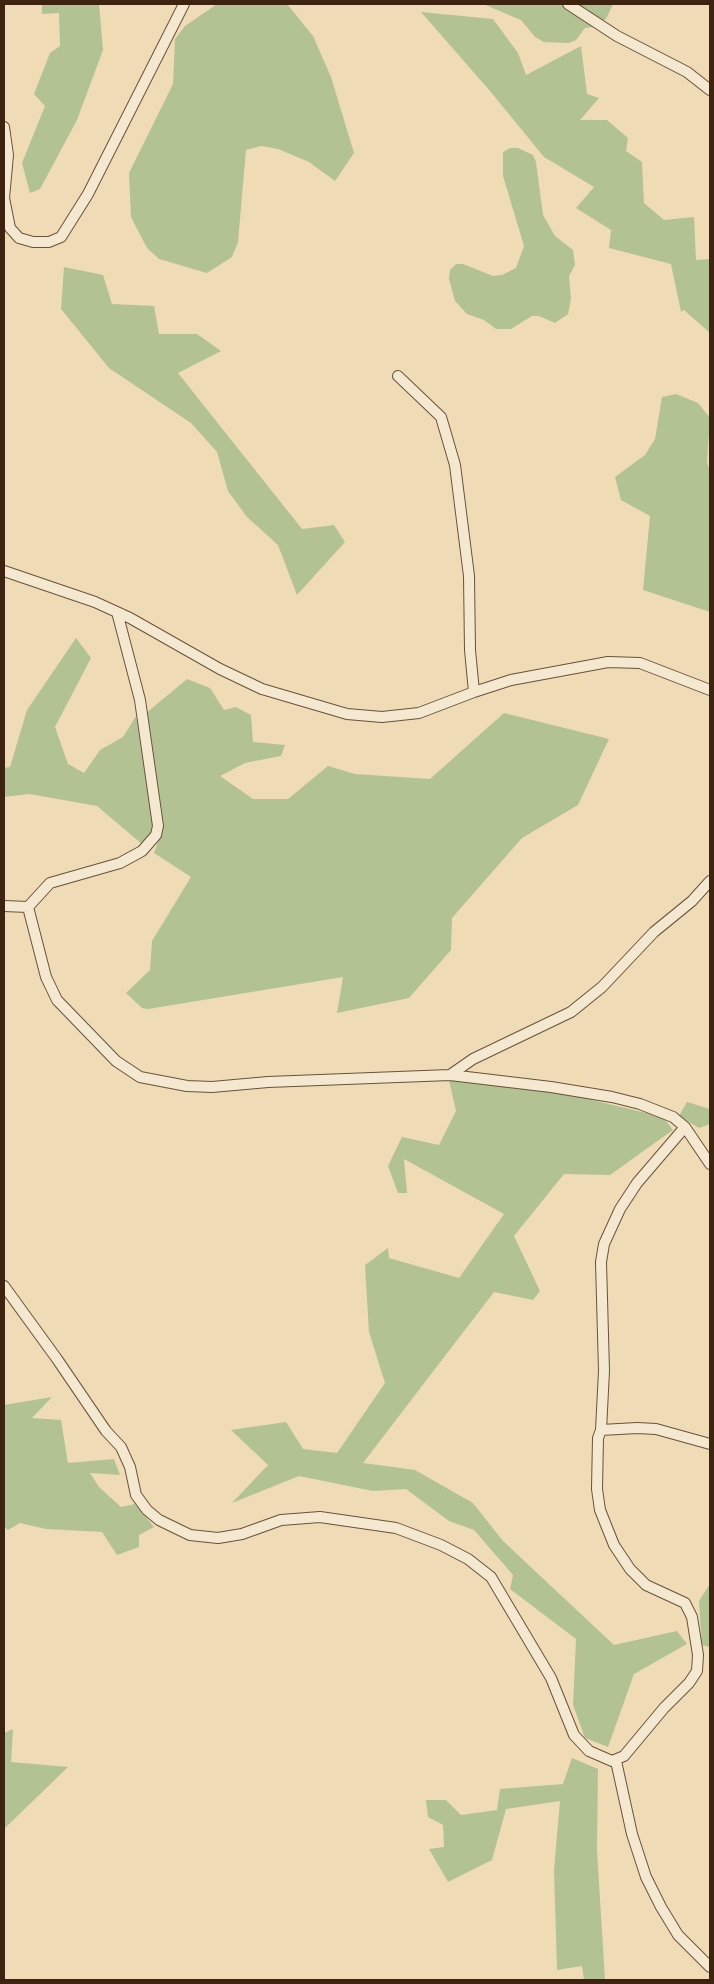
<!DOCTYPE html>
<html>
<head>
<meta charset="utf-8">
<style>
  body { margin:0 }
  #map { position:relative; width:714px; height:1984px; overflow:hidden; background:#efdcb6; font-family:"Libre Bodoni",serif }
  canvas { display:block }
  .frame { position:absolute; inset:0; border:5px solid #3e2310; pointer-events:none }
</style>
</head>
<body>
<div id="map">
<canvas width="714" height="1984"></canvas>
<div class="frame"></div>
</div>
<script>
const context = document.querySelector('canvas').getContext('2d');
context.lineJoin = 'round';
function fill(path, color) {
  context.fillStyle = color;
  context.fill(path, 'evenodd');
}
function shape(rows) {
  const path = new Path2D();
  for (const r of rows) {
    path.moveTo(r[0], r[1]);
    for (let i = 2; i < r.length; i += 2) path.lineTo(r[i], r[i + 1]);
  }
  return path;
}
function trace(path, color, width, dash) {
  context.strokeStyle = color;
  context.lineWidth = width;
  context.lineCap = dash ? 'butt' : 'round';
  context.setLineDash(dash || []);
  context.stroke(path);
}
fill(shape([
  [42,4,99,4,103,50,77,120,40,189,30,193,22,163,45,106,34,94,50,53,60,46,59,13,42,14],
  [217,4,287,4,313,36,331,77,354,153,335,181,309,162,278,149,261,146,246,150,238,242,232,257,207,273,159,259,147,248,131,217,129,173,173,84,175,39,185,26],
  [483,4,613,4,606,19,593,27,585,28,576,40,569,43,544,42,535,37,521,20],
  [421,12,493,19,518,53,526,75,581,46,587,94,599,98,580,120,607,120,628,138,626,151,642,162,644,203,664,220,694,217,696,260,710,259,710,333,684,310,681,312,671,264,609,248,611,230,576,208,594,187,544,157,490,91],
  [510,148,518,148,533,155,536,162,543,215,555,236,573,250,575,265,569,276,571,299,568,314,555,323,539,316,532,316,511,329,496,329,484,320,467,314,455,301,449,279,450,270,456,264,463,264,493,276,502,275,516,268,524,246,503,176,503,152],
  [64,267,103,275,112,304,154,306,159,334,197,334,221,351,178,373,302,529,334,525,345,542,297,595,278,545,247,517,228,491,217,452,191,423,109,368,61,309],
  [676,394,698,403,710,418,707,462,710,472,710,612,643,590,650,516,621,500,615,477,645,455,655,439,662,397],
  [76,638,91,658,55,727,68,764,84,773,100,750,123,737,136,716,155,826,143,845,97,806,29,794,4,797,4,768,10,767,27,710],
  [187,679,210,688,224,710,236,707,251,715,253,742,285,745,281,756,245,763,220,776,253,799,288,799,328,766,355,774,430,779,504,713,609,739,578,805,522,838,452,918,451,950,409,998,337,1013,343,977,148,1009,142,1008,126,993,150,970,152,941,191,877,154,853,164,826,145,714],
  [449,1080,567,1094,663,1117,673,1130,610,1175,564,1174,514,1236,540,1291,533,1300,494,1292,363,1463,415,1470,473,1503,503,1541,614,1645,677,1631,687,1644,634,1674,608,1747,585,1738,573,1705,576,1639,510,1589,513,1575,474,1530,449,1521,406,1489,373,1491,299,1476,232,1503,268,1465,231,1430,286,1422,303,1449,337,1453,385,1383,369,1332,365,1265,388,1248,389,1258,459,1278,504,1214,404,1159,407,1193,398,1193,388,1166,402,1137,439,1145,456,1111],
  [687,1102,710,1109,710,1124,699,1128,679,1116],
  [52,1397,32,1418,61,1420,68,1463,114,1459,120,1475,90,1473,99,1487,121,1507,135,1504,154,1527,139,1535,139,1547,117,1555,102,1532,46,1529,20,1523,8,1530,4,1527,4,1405],
  [710,1584,710,1647,702,1645,699,1601],
  [13,1729,11,1762,68,1767,4,1829,4,1733],
  [572,1758,598,1769,597,1851,605,1980,584,1980,582,1966,557,1970,554,1870,560,1801,506,1809,492,1860,448,1882,429,1849,444,1847,443,1825,428,1817,426,1800,446,1800,461,1815,497,1810,500,1789,563,1784]
]), '#b3c292');
const minor = shape([
  [568,4,617,36,687,72,710,90],
  [4,127,8,155,4,198,10,228,19,238,33,242,49,242,61,237,88,194,184,4],
  [398,376,441,417,455,465,469,576,470,650,474,692],
  [4,571,95,602,130,618,220,669,262,689,347,714,382,717,419,713,474,692,511,680,608,662,640,663,710,690],
  [4,906,28,907,46,977,57,1000,116,1061,140,1077,187,1086,212,1087,268,1082,450,1075,473,1059,571,1012,602,987,654,932,692,901,710,881],
  [28,907,50,883,120,863,142,851,156,835,158,826,140,700,117,612],
  [450,1075,551,1087,612,1097,640,1104,673,1117,685,1127,710,1164],
  [4,1286,57,1359,106,1431,121,1447,130,1467,136,1495,147,1510,159,1520,190,1535,218,1538,242,1534,281,1520,320,1517,396,1528,441,1545,468,1559,491,1577,551,1678,574,1735,589,1751,612,1761,624,1756,664,1708,689,1683,697,1671,698,1655,692,1617,685,1603,646,1585,630,1569,614,1545,600,1510,597,1489,598,1438,601,1430,637,1428,656,1429,710,1444],
  [601,1430,604,1371,601,1262,604,1244,620,1209,637,1183,685,1127],
  [616,1761,632,1834,646,1877,661,1907,678,1935,710,1967]
]);
trace(minor, '#6a513a', 12);
trace(minor, '#f5e8d0', 10);
</script>
</body>
</html>
